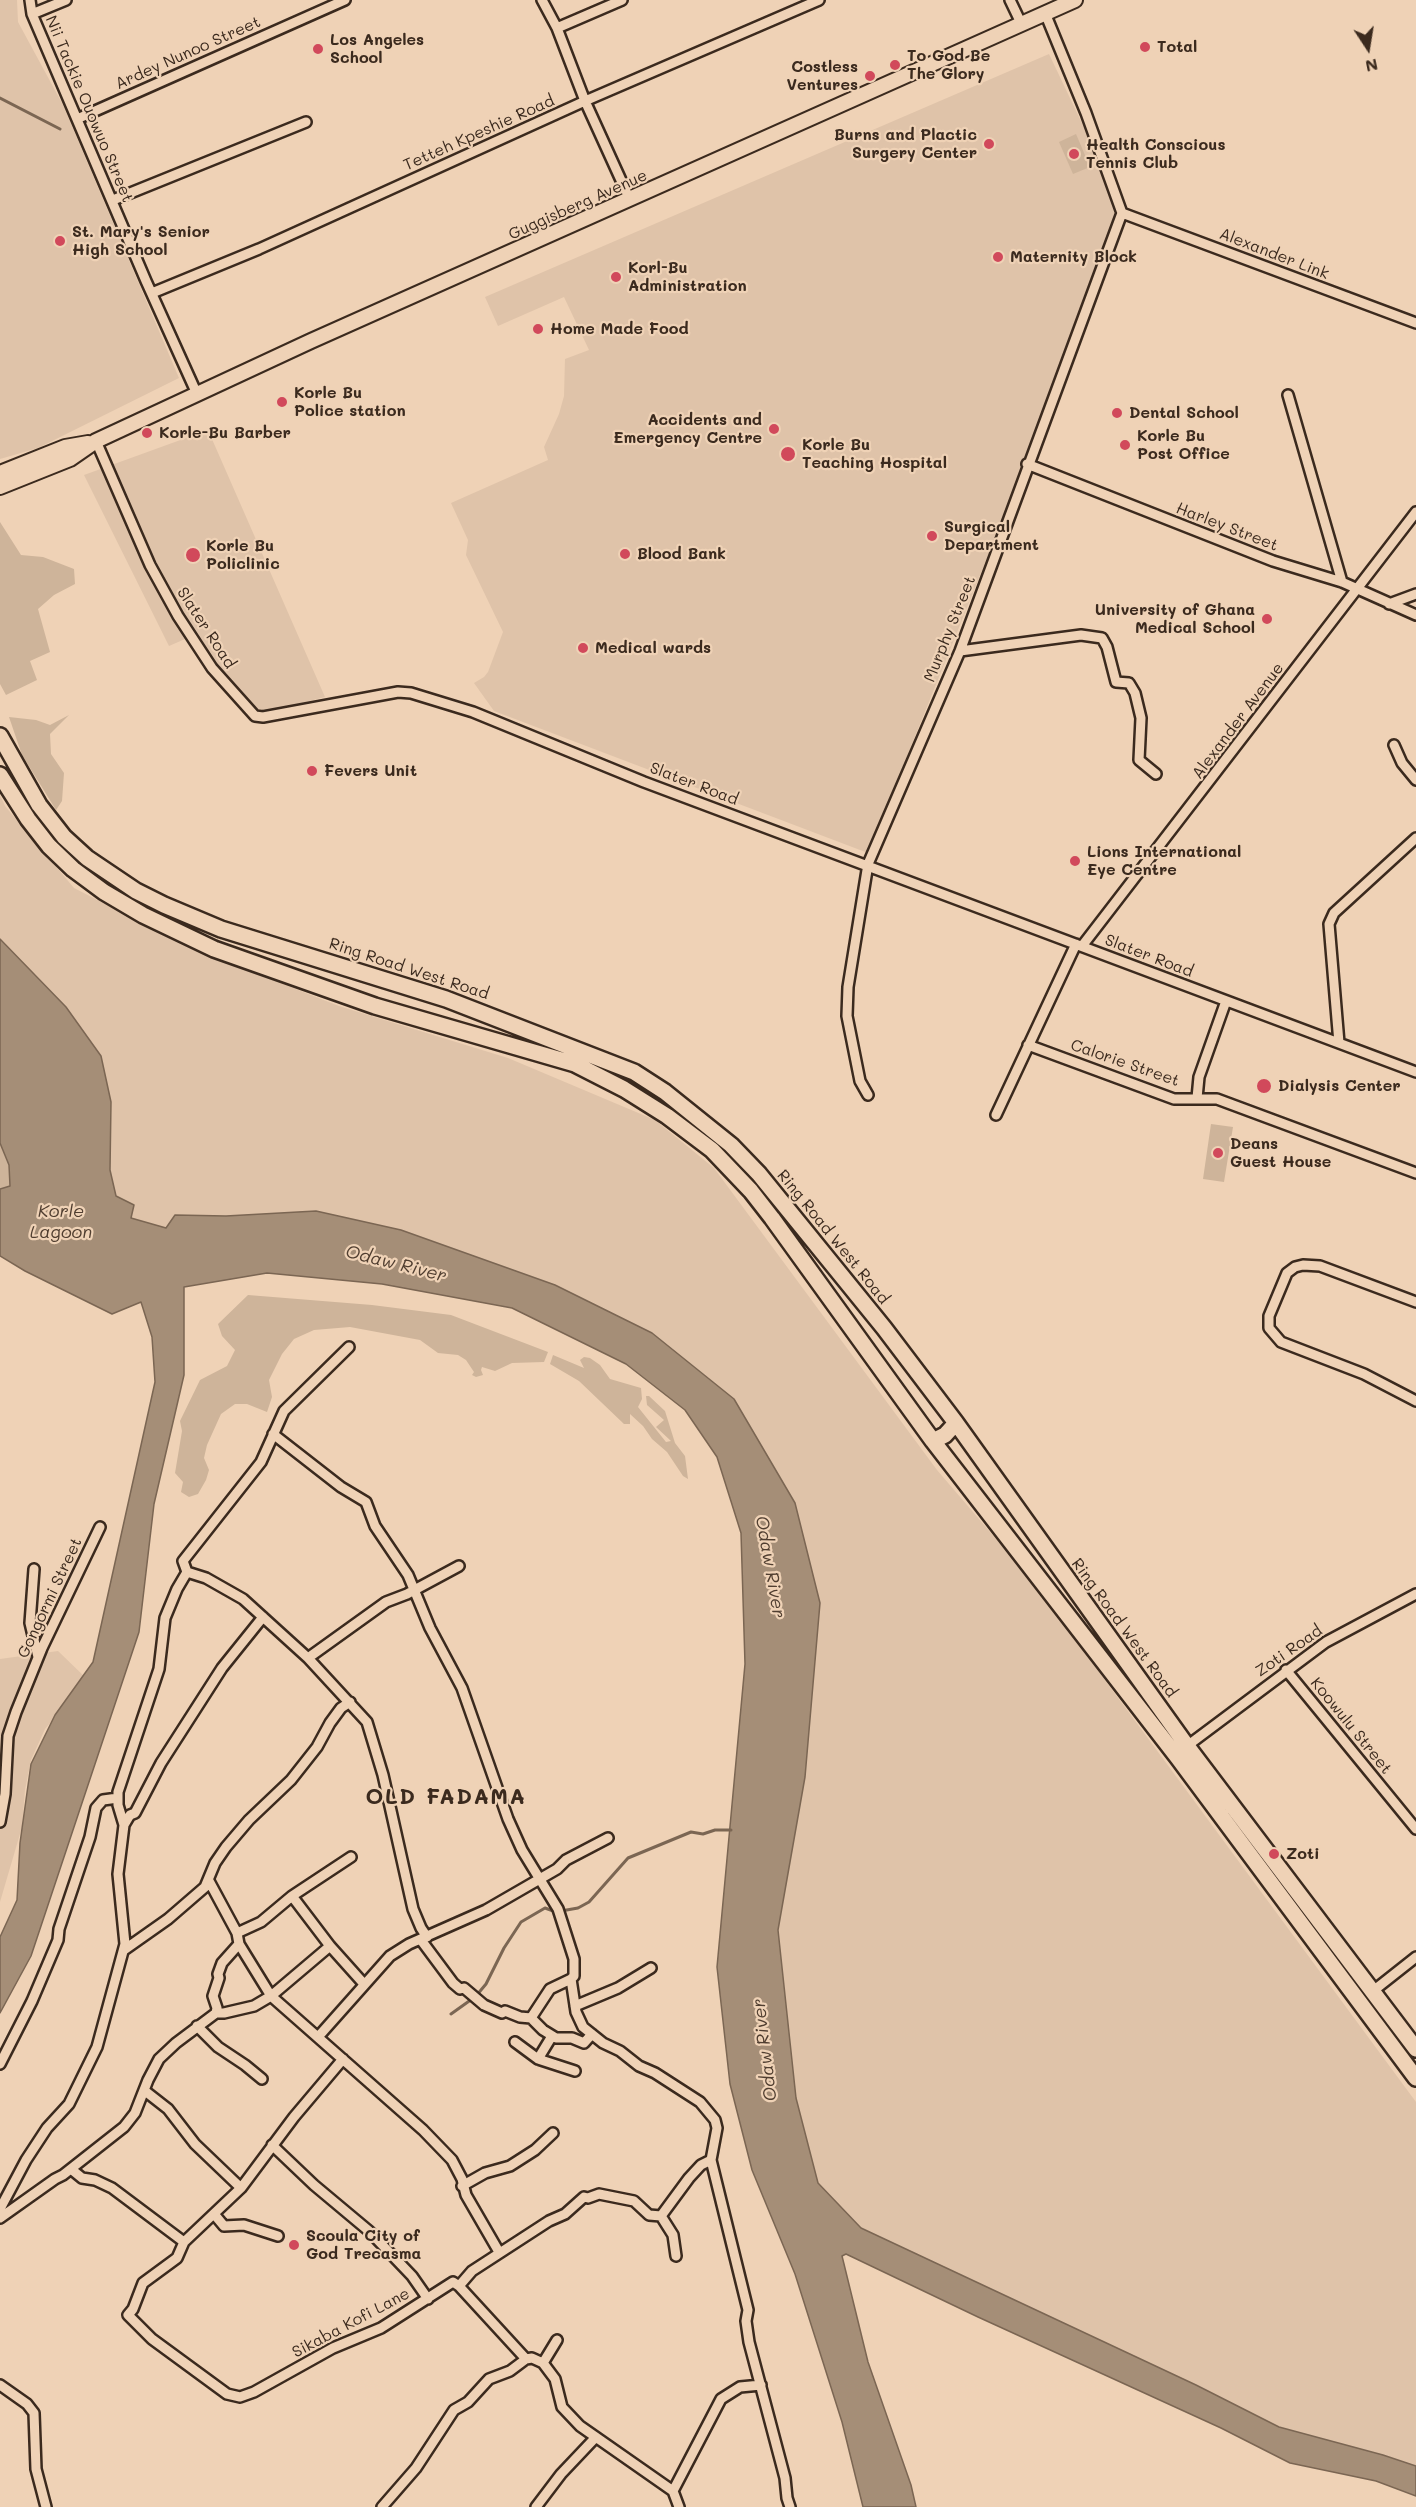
<!DOCTYPE html>
<html>
<head>
<meta charset="utf-8">
<style>
  body { margin:0 }
  #map { position:relative; width:1416px; height:2507px; overflow:hidden; background:#efd2b6; font-family:Mali,sans-serif }
  canvas { display:block }
  .north { position:absolute; left:1338px; top:18px; width:60px; height:60px; -webkit-text-stroke:4px #efd2b6; paint-order:stroke; rotate:168deg; font-size:16px; font-weight:700; line-height:24px; text-align:center; color:#3b2a1e }
  .north::after { content:''; display:block; margin:auto; width:21px; height:27px; background:#3b2a1e; clip-path:polygon(50% 0,100% 100%,50% 72%,0 100%) }
</style>
</head>
<body>
<div id="map">
<canvas width="1416" height="2507"></canvas>
<div class="north">N</div>
</div>
<script>
const context = document.querySelector('canvas').getContext('2d');
context.lineJoin = 'round';
function fill(path, color) {
  context.fillStyle = color;
  context.fill(path, 'evenodd');
}
function shape(rows) {
  const path = new Path2D();
  for (const r of rows) {
    path.moveTo(r[0], r[1]);
    for (let i = 2; i < r.length; i += 2) path.lineTo(r[i], r[i + 1]);
  }
  return path;
}
function trace(path, color, width, dash) {
  context.strokeStyle = color;
  context.lineWidth = width;
  context.lineCap = dash ? 'butt' : 'round';
  context.setLineDash(dash || []);
  context.stroke(path);
}
function write(font, color, halo, rows, align = 'center') {
  context.font = font + ' Mali,sans-serif';
  context.lineWidth = 4.5;
  context.setLineDash([]);
  context.textBaseline = 'middle';
  context.strokeStyle = halo;
  context.fillStyle = color;
  for (const [text, x, y, turn = 0] of rows) {
    context.save();
    context.translate(x, y);
    context.rotate((+turn || 0) * Math.PI / 180);
    context.textAlign = isNaN(turn) ? turn : align;
    if (halo) context.strokeText(text, 0, 0);
    context.fillText(text, 0, 0);
    context.restore();
  }
}
fill(shape([
  [0,0,17,0,18,22,63,105,179,378,38,448,0,459],
  [1049,54,1118,199,1120,228,868,853,494,711,474,683,484,677,488,672,503,632,466,555,468,540,451,503,548,460,544,447,559,414,564,396,565,359,589,350,564,297,498,326,485,297],
  [208,430,325,697,258,714,213,673,192,636,169,646,84,475],
  [0,795,5,806,74,888,189,947,339,1006,508,1058,655,1120,714,1168,937,1470,1032,1581,1416,2102,1416,2466,1383,2455,1279,2427,1196,2385,861,2228,818,2183,796,2098,778,1930,805,1777,795,1503,734,1399,652,1333,555,1285,401,1230,226,1216,175,1215,166,1228,131,1218,116,1196,110,1170,111,1102,0,939],
  [58,1651,87,1679,45,1729,31,1760,25,1790,22,1827,0,1902,0,1659]
]), '#dfc3a9');
fill(shape([
  [1076,134,1090,167,1073,174,1059,142],
  [0,522,21,555,43,557,74,569,75,584,54,595,38,609,50,652,30,661,37,680,6,695,0,684],
  [69,715,50,734,51,754,64,773,62,801,56,810,22,755,9,717,36,720,50,725],
  [1211,1124,1233,1127,1224,1182,1203,1179],
  [0,1143,9,1165,10,1187,0,1189],
  [248,1295,372,1305,451,1315,548,1352,544,1362,512,1363,495,1371,482,1367,481,1370,483,1375,476,1377,472,1375,474,1372,466,1360,458,1355,438,1353,420,1340,350,1327,314,1330,294,1339,282,1354,269,1380,272,1397,267,1412,247,1404,235,1404,221,1414,207,1445,204,1458,209,1470,206,1480,198,1494,189,1497,181,1492,183,1482,175,1473,182,1431,180,1421,200,1380,227,1366,235,1350,222,1336,218,1324],
  [553,1355,584,1368,580,1360,584,1357,590,1358,600,1365,610,1379,641,1388,642,1399,638,1407,666,1442,671,1441,656,1427,664,1420,647,1405,646,1396,649,1396,665,1411,675,1443,685,1456,688,1479,683,1476,667,1452,652,1439,643,1426,630,1414,630,1424,624,1424,579,1381,550,1364]
]), '#ceb49a');
const water = shape([
  [0,939,66,1007,101,1056,111,1102,110,1170,116,1196,134,1205,131,1218,166,1228,175,1215,226,1216,316,1211,401,1230,555,1285,652,1333,734,1399,795,1503,820,1603,805,1777,778,1930,796,2098,818,2183,861,2228,1196,2385,1279,2427,1383,2455,1416,2466,1416,2496,1376,2481,1290,2463,1221,2428,978,2317,846,2254,842,2256,843,2260,868,2362,911,2485,916,2507,863,2507,842,2422,795,2274,752,2170,730,2084,717,1967,745,1664,741,1533,717,1457,685,1410,626,1364,512,1308,382,1284,267,1273,184,1287,184,1375,154,1504,139,1632,31,1956,0,2013,0,1937,17,1900,20,1843,31,1764,55,1715,93,1662,155,1382,152,1337,141,1302,112,1314,25,1271,0,1256,0,1189,10,1186,9,1165,0,1143,0,939]
]);
fill(water, '#a58e77');
trace(water, '#7b6653', 1.5);
trace(shape([
  [0,98,60,129],
  [561,1911,578,1908,589,1902,628,1858,691,1832,703,1834,715,1830,731,1830],
  [476,1996,486,1984,504,1948,521,1922,545,1908,556,1912],
  [451,2014,472,1999]
]), '#7b6653', 3);
const minor = shape([
  [30,0,32,14,146,281,197,394],
  [542,0,557,28,585,101,630,200],
  [1010,0,1021,23],
  [32,14,66,0],
  [557,28,622,0],
  [77,119,345,0],
  [113,200,306,122],
  [1122,213,1416,323],
  [152,293,259,249,585,101,819,0],
  [1288,395,1342,582],
  [96,441,150,565,178,616,212,668,255,716,263,717,398,692,411,693,473,712,644,782,1416,1072],
  [1027,464,1273,561,1342,582,1416,615],
  [1389,604,1416,594],
  [960,651,1081,635,1102,638,1107,647,1116,682,1129,683,1135,693,1141,718,1139,760,1156,774],
  [1394,745,1402,763,1416,780],
  [1082,946,1416,512],
  [1339,1043,1329,924,1334,913,1416,838],
  [1028,1045,1174,1099,1217,1099,1416,1173],
  [868,1095,860,1081,847,1016,848,987,868,864,960,651,1122,213,1086,113,1045,13],
  [1197,1098,1199,1077,1226,1001],
  [996,1115,1076,944],
  [1416,1302,1320,1266,1303,1265,1295,1267,1287,1273,1269,1316,1269,1328,1281,1342,1364,1374,1416,1401],
  [273,1434,341,1487,366,1502,375,1526,408,1575,430,1628,462,1688,508,1819,522,1850,558,1909,574,1959,574,1976,571,1979,576,2012,583,2027,603,2043,620,2051,639,2066,655,2073,700,2102,715,2120,717,2128,711,2160,748,2310,746,2321,749,2342,785,2478,787,2498,790,2507],
  [34,1569,30,1623,38,1657],
  [187,1572,206,1578,243,1599,308,1658,367,1722,383,1775,413,1909,421,1928,427,1937],
  [308,1658,386,1602,407,1594,459,1566],
  [1286,1670,1416,1829],
  [1187,1746,1326,1642,1416,1594],
  [0,1822,5,1794,8,1736,16,1712,42,1648,100,1527],
  [124,1825,118,1805,118,1792,159,1669,165,1618,177,1589,187,1572,183,1561,261,1462,284,1411,349,1347],
  [209,1881,237,1933,239,1944,271,1996,423,2130,452,2160,462,2179,466,2195,499,2252],
  [292,1896,330,1946,364,1984],
  [237,1933,261,1922,292,1896,351,1857],
  [421,1940,453,1983,460,1989,464,1988,484,2005,502,2013,505,2011,520,2017,531,2018,550,1989,571,1979],
  [124,1950,168,1919,205,1887,215,1863,226,1847,249,1820,291,1780,317,1747,330,1723,341,1708,350,1702],
  [1373,1991,1416,1957],
  [575,2006,618,1988,651,1968],
  [216,2013,217,2008,213,1996,219,1978,218,1974,222,1963,239,1944],
  [531,2018,543,2030,556,2038,572,2038,584,2043,592,2034],
  [197,2026,218,2047,245,2065,262,2079],
  [318,2037,390,1956,409,1944,486,1910,557,1869,566,1860,608,1838],
  [515,2042,538,2059,552,2036],
  [343,2059,294,2117,241,2188,184,2242,177,2258,143,2283,133,2309,128,2315,152,2339,227,2394,240,2397,254,2392,333,2348,381,2328,453,2282,459,2286,472,2271,549,2221,565,2214,584,2197,588,2198,599,2194,634,2201,649,2215,661,2216,673,2235,676,2256],
  [538,2059,575,2071],
  [0,2064,32,2001,58,1940,59,1929,90,1837,96,1808,103,1800,118,1798],
  [145,2091,168,2109,195,2144,241,2188],
  [272,2145,314,2185,369,2231,412,2276,428,2299],
  [71,2169,82,2178,95,2180,112,2188,184,2242],
  [462,2186,485,2173,510,2166,535,2150,553,2133],
  [0,2209,26,2160,47,2128,69,2104,97,2047,125,1944,118,1874,124,1825,130,1815,135,1813,161,1763,222,1668,263,1617],
  [214,2214,224,2226,244,2225,278,2236],
  [661,2216,689,2178,701,2165,711,2160],
  [0,2218,55,2179,63,2175,124,2127,135,2113,148,2080,159,2059,176,2043,216,2013,224,2013,254,2006,271,1996,330,1946],
  [459,2286,526,2359,532,2358,543,2363,555,2379,562,2407,580,2426,673,2491,679,2507],
  [543,2363,557,2340],
  [0,2385,27,2404,34,2413,36,2469,46,2507],
  [673,2491,721,2399,740,2387,761,2385],
  [382,2507,416,2468,454,2410,468,2402,489,2379,510,2371,526,2359],
  [536,2507,561,2474,596,2437]
]);
const secondary = shape([
  [0,473,65,447,88,443],
  [0,487,70,459,96,441,311,341,1075,0]
]);
const primary = shape([
  [0,736,39,805,64,837,87,858,136,891,164,905,221,929,446,999,634,1072,665,1092,731,1145,759,1174,884,1328,956,1423,1187,1746,1416,2049],
  [0,775,28,819,49,846,73,869,104,892,143,915,214,949,375,1006,575,1064,624,1089,667,1116,712,1150,751,1191,772,1218,933,1441,1178,1758,1416,2078],
  [933,1441,945,1435,956,1423]
]);
trace(minor, '#3b2a1e', 14);
trace(secondary, '#3b2a1e', 18);
trace(primary, '#3b2a1e', 20);
trace(minor, '#efd2b6', 9);
trace(secondary, '#efd2b6', 14);
trace(primary, '#efd2b6', 15);
for (const [x, y, r, color] of [
  [1145,47,6,"#d1495b"],
  [318,49,6,"#d1495b"],
  [895,65,6,"#d1495b"],
  [870,76,6,"#d1495b"],
  [989,144,6,"#d1495b"],
  [1074,154,6,"#d1495b"],
  [60,241,6,"#d1495b"],
  [998,257,6,"#d1495b"],
  [616,277,6,"#d1495b"],
  [538,329,6,"#d1495b"],
  [282,402,6,"#d1495b"],
  [1117,413,6,"#d1495b"],
  [774,429,6,"#d1495b"],
  [147,433,6,"#d1495b"],
  [1125,445,6,"#d1495b"],
  [788,454,8,"#d1495b"],
  [932,536,6,"#d1495b"],
  [625,554,6,"#d1495b"],
  [193,555,8,"#d1495b"],
  [1267,619,6,"#d1495b"],
  [583,648,6,"#d1495b"],
  [312,771,6,"#d1495b"],
  [1075,861,6,"#d1495b"],
  [1264,1086,8,"#d1495b"],
  [1218,1153,6,"#d1495b"],
  [1274,1854,6,"#d1495b"],
  [294,2245,6,"#d1495b"]
]) {
  const dot = new Path2D();
  dot.arc(x, y, r, 0, 2 * Math.PI);
  context.fillStyle = color;
  context.fill(dot);
  trace(dot, '#efd2b6', 2);
}
write('bold 16px', '#3b2a1e', '#efd2b6', [
  ["Los Angeles",330,40],
  ["School",330,58],
  ["Total",1157,47],
  ["To God Be",907,56],
  ["The Glory",907,74],
  ["Costless",858,67,"right"],
  ["Ventures",858,85,"right"],
  ["Burns and Plactic",977,135,"right"],
  ["Surgery Center",977,153,"right"],
  ["Health Conscious",1086,145],
  ["Tennis Club",1086,163],
  ["St. Mary's Senior",72,232],
  ["High School",72,250],
  ["Maternity Block",1010,257],
  ["Korl-Bu",628,268],
  ["Administration",628,286],
  ["Home Made Food",550,329],
  ["Korle Bu",294,393],
  ["Police station",294,411],
  ["Dental School",1129,413],
  ["Accidents and",762,420,"right"],
  ["Emergency Centre",762,438,"right"],
  ["Korle-Bu Barber",159,433],
  ["Korle Bu",1137,436],
  ["Post Office",1137,454],
  ["Korle Bu",802,445],
  ["Teaching Hospital",802,463],
  ["Surgical",944,527],
  ["Department",944,545],
  ["Korle Bu",206,546],
  ["Policlinic",206,564],
  ["Blood Bank",637,554],
  ["University of Ghana",1255,610,"right"],
  ["Medical School",1255,628,"right"],
  ["Medical wards",595,648],
  ["Fevers Unit",324,771],
  ["Lions International",1087,852],
  ["Eye Centre",1087,870],
  ["Dialysis Center",1278,1086],
  ["Deans",1230,1144],
  ["Guest House",1230,1162],
  ["Zoti",1286,1854],
  ["Scoula City of",306,2236],
  ["God Trecasma",306,2254]
], 'left');
write('16px', '#3b2a1e', '#efd2b6', [
  ["Ardey Nunoo Street",188,53,-24],
  ["Nii Tackie Ouowuo Street",89,109,67],
  ["Tetteh Kpeshie Road",479,133,-24],
  ["Guggisberg Avenue",578,205,-24],
  ["Alexander Link",1274,254,21],
  ["Harley Street",1227,527,21],
  ["Slater Road",206,628,57],
  ["Murphy Street",950,629,-68],
  ["Alexander Avenue",1238,721,-53],
  ["Slater Road",694,784,21],
  ["Slater Road",1149,956,21],
  ["Ring Road West Road",409,969,18],
  ["Calorie Street",1125,1063,19],
  ["Ring Road West Road",833,1237,51],
  ["Gongormi Street",50,1598,-65],
  ["Ring Road West Road",1124,1628,54],
  ["Zoti Road",1289,1651,-35],
  ["Koowulu Street",1351,1726,51],
  ["Sikaba Kofi Lane",351,2323,-28]
]);
write('italic 18px', '#503e30', '#efd2b6', [
  ["Korle",61,1211],
  ["Lagoon",61,1232],
  ["Odaw River",396,1264,14],
  ["Odaw River",770,1567,80],
  ["Odaw River",765,2050,-97]
]);
context.letterSpacing = '1.5px';
write('bold 22px', '#3b2a1e', '#efd2b6', [
  ["OLD FADAMA",446,1797]
]);
context.letterSpacing = '0px';
</script>
</body>
</html>
